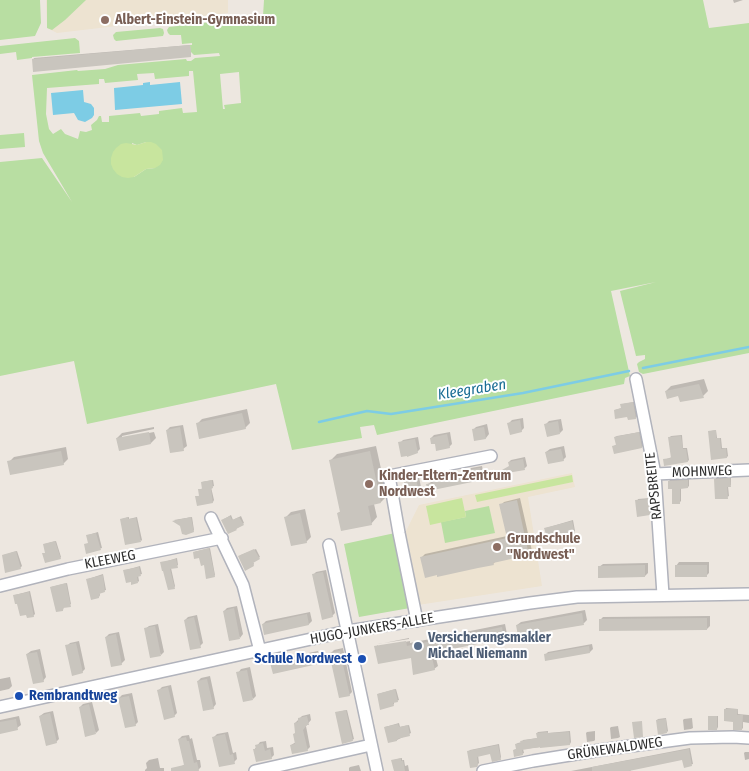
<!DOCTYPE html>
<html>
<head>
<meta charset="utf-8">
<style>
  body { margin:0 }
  canvas { display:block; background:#ede7e0 }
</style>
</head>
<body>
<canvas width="749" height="771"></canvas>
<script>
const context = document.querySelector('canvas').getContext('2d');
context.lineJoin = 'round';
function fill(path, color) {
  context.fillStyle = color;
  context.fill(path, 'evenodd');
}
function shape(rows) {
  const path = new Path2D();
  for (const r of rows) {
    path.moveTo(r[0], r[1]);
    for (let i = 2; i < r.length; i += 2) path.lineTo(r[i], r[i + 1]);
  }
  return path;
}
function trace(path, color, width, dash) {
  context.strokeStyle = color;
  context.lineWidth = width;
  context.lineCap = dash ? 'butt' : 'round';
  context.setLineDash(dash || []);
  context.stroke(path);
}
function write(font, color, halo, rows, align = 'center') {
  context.font = font + ' "Fira Sans Condensed",sans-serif';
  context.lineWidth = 4;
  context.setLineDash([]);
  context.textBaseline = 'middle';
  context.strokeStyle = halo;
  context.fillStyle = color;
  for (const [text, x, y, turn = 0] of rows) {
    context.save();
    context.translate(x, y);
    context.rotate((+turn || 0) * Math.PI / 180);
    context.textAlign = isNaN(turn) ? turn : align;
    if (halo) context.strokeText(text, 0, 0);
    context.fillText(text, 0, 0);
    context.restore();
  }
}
fill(shape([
  [46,0,228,0,228,13,57,33,47,28],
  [572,473,575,487,528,497,542,586,418,605,403,537,419,505]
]), '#ede3d1');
fill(shape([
  [0,0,40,0,41,23,35,36,0,40],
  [47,0,86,0,65,20,52,30,47,28],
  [264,0,703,0,709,28,749,23,749,353,643,374,639,372,637,364,639,362,645,359,645,355,636,356,620,291,656,282,611,291,630,376,625,378,624,384,377,435,374,425,360,427,362,438,292,450,276,384,87,424,74,361,0,376,0,162,42,158,72,202,43,153,39,141,32,75,77,70,78,71,105,69,118,65,186,59,187,61,191,61,195,58,220,56,219,53,194,55,191,52,190,45,192,45,192,43,182,44,181,35,170,35,168,33,167,30,169,27,263,16],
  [189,71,193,71,197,112,183,113,182,108,159,111,159,114,141,116,140,113,109,116,109,122,102,122,101,116,99,116,97,120,91,125,92,130,86,132,80,131,78,139,65,134,61,129,53,134,49,129,46,114,47,88,99,84,99,79,104,79,105,83,138,80,137,74,154,73,155,79,189,76],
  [239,72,241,103,224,105,225,109,223,109,220,74],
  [146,142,155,168,146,169,134,177,132,143,137,145],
  [160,28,163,29,164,33,163,36,116,41,114,39,113,35,116,32],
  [75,38,79,41,80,53,32,57,32,58,17,60,16,52,0,54,0,46],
  [24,133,25,147,0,149,0,135],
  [489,506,495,533,445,543,441,522,466,517,465,511],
  [395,533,410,608,359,617,344,544]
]), '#b8dea2');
fill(shape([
  [146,142,151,142,156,144,162,150,163,160,160,165,155,168,146,169,134,177,128,178,122,177,117,174,113,169,111,164,111,158,113,152,116,148,121,144,126,143,137,145],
  [572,475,573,482,477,502,475,495],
  [462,498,466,517,430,525,426,506]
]), '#c8e59e');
fill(shape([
  [150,82,150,85,180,82,182,104,115,110,114,88,143,85,143,83],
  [83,90,84,102,91,104,94,108,94,115,92,118,85,122,78,120,74,113,53,115,51,93]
]), '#7dcce5');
fill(shape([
  [733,0,743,0,734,3],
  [190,45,191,55,190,56,33,60,34,58],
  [704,379,708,391,703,396,679,395,666,391,671,386],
  [634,402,637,416,636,418,615,410,622,408,623,404],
  [247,409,250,423,245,428,197,424,202,419],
  [523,418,524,428,521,431,509,423,512,420],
  [561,419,563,430,560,433,546,424,549,421],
  [487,424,489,434,486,438,475,440,473,430,476,427],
  [183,425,187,446,183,449,167,430,170,427],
  [154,427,154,429,122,436,122,438,154,432,156,438,151,443,117,438,122,433],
  [716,430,717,438,721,438,722,448,727,448,728,456,727,457,712,458,711,431],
  [450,432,452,444,449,447,436,442,431,438,434,435],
  [640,432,643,446,642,447,614,446,617,444,615,437,617,436],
  [682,435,683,448,687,448,689,460,688,461,664,460,672,457,669,438,671,436],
  [418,437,420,449,417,452,400,443,403,440],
  [376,446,387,496,381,502,374,504,377,517,371,524,338,513,341,511,330,461,337,454],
  [564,446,566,457,563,460,546,452,550,449],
  [66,447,68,459,63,464,9,462,14,457],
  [525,457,527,466,525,468,509,472,510,475,507,477,499,474,510,466,509,462,511,460],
  [482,466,484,476,482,479,428,484,431,482,434,481,434,477,436,475,454,471,455,476,468,474,468,471,471,468],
  [419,477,421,487,418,490,406,482,409,479],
  [716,478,731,478,731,485,728,486,729,496,727,497,715,480],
  [689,479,689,486,688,487,681,487,681,501,680,502,674,487,669,481,670,480],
  [213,480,214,486,211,487,214,500,213,502,197,497,200,495,199,490,203,488,202,482],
  [520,498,532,551,529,554,496,561,493,564,422,557,425,554,507,536,501,505,504,502],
  [650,498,651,513,650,514,637,501,638,499],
  [305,509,311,537,306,542,286,517,291,512],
  [231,515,233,520,241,516,244,523,236,529,224,519],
  [129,517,129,519,137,517,142,540,141,541,122,519],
  [192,517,194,530,193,531,174,520],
  [573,520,575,531,574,533,546,528],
  [98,532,102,548,87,552,89,543,88,535],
  [56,541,61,557,60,558,44,554,45,553,45,544],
  [210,548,215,575,214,576,200,557,194,552],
  [256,549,260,557,253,562,254,564,253,565,241,555],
  [17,551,22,566,20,568,4,555],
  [177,558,178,565,171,568,175,586,174,588,161,563],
  [679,562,709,562,709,573,706,576,676,566],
  [648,563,648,573,645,576,599,567,603,564],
  [140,566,142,574,138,575,139,581,138,582,126,570],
  [326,570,335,613,332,616,313,575,316,572],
  [103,574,106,590,99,592,100,595,99,597,88,579],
  [67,583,71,604,64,607,63,610,51,587],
  [30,591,35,614,33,616,15,595],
  [237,606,243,634,240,638,224,611,227,608],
  [585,610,587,620,584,623,519,635,517,625,521,622],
  [310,612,312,621,309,624,263,624,266,621],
  [197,615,203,643,200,646,185,620,188,617],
  [710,616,710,626,707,629,600,620,603,617],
  [158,624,164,652,161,655,145,629,149,626],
  [505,624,507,634,503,638,434,651,438,666,434,669,412,656,376,647,378,645,378,647,410,641,410,643],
  [119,632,125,660,121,664,106,637,109,634],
  [409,638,409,639,378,644,379,644],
  [79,641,85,669,82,672,67,646,70,643],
  [592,644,593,649,590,652,546,660,545,655,548,652],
  [343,648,352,692,349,695,331,653,334,650],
  [40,649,46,677,43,681,27,654,31,651],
  [318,651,320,660,317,663,271,664,274,660],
  [250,667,256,696,253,699,238,673,241,669],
  [210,676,216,704,213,708,198,681,201,678],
  [10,677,12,686,9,689,0,691,0,679],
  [171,685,177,713,174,716,159,690,162,687],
  [396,689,399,700,394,702,394,704,393,705,378,694],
  [132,693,138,722,135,725,119,698,122,695],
  [92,702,99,730,96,733,80,707,83,704],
  [726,708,738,709,738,714,749,715,749,723,743,722,743,728,742,729,725,710],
  [347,710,354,739,352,740,338,712],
  [53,711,59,739,56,742,40,716,44,713],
  [310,714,311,720,306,726,310,747,307,750,291,745,296,742,296,732,295,723,302,716],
  [19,716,21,725,17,728,0,732,0,720],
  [710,716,718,716,718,727,717,729,709,717],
  [666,718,668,731,667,732,657,720,658,719],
  [692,718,693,728,691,729,684,730,683,720,684,719],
  [399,723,400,727,409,725,411,733,397,740,385,727],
  [618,726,620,737,618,738,611,739,610,728,611,727],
  [548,731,548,733,570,731,571,742,570,744,523,749,524,753,522,754,514,750,517,749,516,744,518,743,522,742,523,740,538,738,537,733,538,732],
  [595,731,595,740,594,741,587,742,586,733,587,732],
  [228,732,233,753,236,752,237,759,234,762,213,738,217,734],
  [189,735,190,739,192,738,197,760,200,760,201,767,198,770,195,771,183,771,182,766,185,764,179,739,182,736],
  [266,741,267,748,273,747,274,755,271,758,254,750,260,742],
  [499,744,501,757,500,759,491,753,478,755,479,763,476,766,469,751,470,750],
  [690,748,693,764,685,766,683,759,630,769,631,771,571,771],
  [745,752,749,752,749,759,745,760,744,753],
  [158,758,160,768,164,768,164,771,145,771,145,770,147,768,146,763,149,760],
  [402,758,402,760,404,760,405,766,408,765,409,771,395,771,394,760],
  [359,765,361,771,349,771,349,768,350,767]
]), '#0003');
trace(shape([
  [643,368,749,347],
  [319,422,367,411,391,414,523,393,629,371]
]), '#7dcce5', 2.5);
fill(shape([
  [190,45,191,57,33,72,32,59],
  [699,384,704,398,680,402,678,396,667,399,665,391],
  [633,402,636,419,628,420,627,417,615,419,614,410,621,408,620,404],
  [242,413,246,429,199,439,196,423],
  [520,420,522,432,510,435,507,423],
  [558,421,560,434,547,437,544,424],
  [180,427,184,451,170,453,166,430],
  [484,427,486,439,474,441,472,429],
  [716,430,716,438,720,438,721,449,726,448,727,458,711,460,708,431],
  [149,432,151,444,119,451,116,438],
  [639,432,642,448,614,454,612,446,616,445,614,437],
  [447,434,450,448,436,451,435,444,431,444,430,438],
  [681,436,683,449,686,449,688,462,664,466,663,459,671,458,668,437],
  [415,439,418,453,407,457,407,456,401,457,398,442],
  [561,449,564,461,548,464,545,452],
  [61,451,64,465,10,475,7,461],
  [370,451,381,503,368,506,372,525,341,531,337,513,340,512,329,460],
  [523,459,525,470,507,473,508,479,499,480,498,475,495,476,495,474,509,466,508,462],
  [480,468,482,480,428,491,426,484,433,483,432,477,452,473,453,478,468,475,467,470],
  [730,478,731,487,727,487,728,499,715,499,714,479],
  [416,479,419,491,407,494,404,482],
  [212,480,213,488,211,489,213,503,197,506,195,496,199,496,198,489,202,489,201,482],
  [688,480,688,488,680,489,680,504,672,504,672,489,668,489,668,481],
  [649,499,650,515,637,517,635,500],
  [517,500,529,555,493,563,494,565,478,568,437,577,437,575,425,578,420,557,507,538,499,504],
  [300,513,307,543,291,546,284,517],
  [230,516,232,520,239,517,244,525,236,529,237,530,228,534,221,520],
  [128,517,128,519,136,518,141,542,125,545,120,519],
  [191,517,194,532,186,535,182,534,180,526,172,521],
  [572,521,575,534,548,541,544,528],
  [96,533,101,550,86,554,84,544,88,543,86,535],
  [55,541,61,559,45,563,42,553,45,553,43,544],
  [209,548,215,577,206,579,204,565,201,566,199,558,194,559,193,552],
  [254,549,260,559,253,563,254,566,245,571,238,556],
  [16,551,21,569,5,573,2,555],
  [176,559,178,568,170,569,175,589,168,590,163,571,162,571,160,562],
  [645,565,645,577,598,578,598,566],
  [675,565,707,565,707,577,675,577],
  [139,567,141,576,137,577,138,583,131,585,131,582,126,583,123,570],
  [323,572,333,617,322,620,312,574],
  [103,575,105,592,99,594,99,598,91,600,86,579],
  [66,583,71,607,63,608,63,611,56,612,50,587],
  [29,592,34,617,27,618,26,615,20,616,17,604,15,604,13,595],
  [234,608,240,639,229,641,223,611],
  [582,613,584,625,518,636,516,625],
  [307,614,309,625,264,635,262,624],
  [194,617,201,648,190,650,184,620],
  [707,618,707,630,599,631,599,619],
  [155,626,161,656,150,658,144,628],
  [502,627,504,639,431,653,435,670,413,675,411,658,378,664,374,646,406,641,407,646],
  [116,634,122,665,111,667,105,637],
  [76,643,83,673,72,676,65,645],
  [589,646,590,653,545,661,544,654],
  [340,651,350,696,339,698,329,653],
  [37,652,44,682,33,684,26,654],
  [315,653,318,664,273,674,270,663],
  [247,670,253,700,243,702,236,672],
  [207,679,214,709,203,711,197,681],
  [168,687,175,717,164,720,157,690],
  [395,689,398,702,393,703,394,706,380,710,377,694],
  [129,696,136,726,125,728,118,698],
  [89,704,96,734,85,737,79,707],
  [724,709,738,709,737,715,743,715,742,730,733,730,733,722,724,721],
  [346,710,353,741,342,744,335,712],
  [50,713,57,743,46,746,39,716],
  [307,716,309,725,307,725,303,730,308,751,292,754,290,745,295,744,293,734,295,733,294,723,298,722,298,718],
  [708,716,717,716,717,730,708,730],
  [16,719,18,730,0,734,0,722],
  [666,719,667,733,658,735,656,720],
  [642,721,643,737,634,738,632,722],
  [398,724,399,727,408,725,410,736,397,739,397,741,388,743,384,727],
  [547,732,548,733,569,732,570,745,540,748,540,747,522,750,523,755,514,757,513,750,516,749,515,744,521,743,520,741,537,738,536,733],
  [225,734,230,755,233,754,235,764,219,767,212,737],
  [186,737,187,741,189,741,194,763,197,762,199,771,171,771,171,768,184,765,178,739],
  [263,743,265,751,270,749,272,759,256,762,253,749,256,749,255,745],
  [498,745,501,760,492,762,490,754,477,757,478,765,477,767,470,768,467,751],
  [689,749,692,766,684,768,682,760,629,771,592,771,592,767],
  [401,758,401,761,403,760,405,771,394,771,391,760]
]), '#c9c5be');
const minor = shape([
  [636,379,655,474,663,595],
  [655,474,749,470],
  [211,518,243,585,260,651],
  [329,545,377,771],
  [0,586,68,569,222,538],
  [417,621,399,533,389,476,491,456],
  [0,707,348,631,530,603,577,597,749,594],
  [255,771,371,745],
  [483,771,533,761,601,750,690,738,733,737,749,738]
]);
trace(minor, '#b1b3bc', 14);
trace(minor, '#fff', 11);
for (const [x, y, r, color] of [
  [105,20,5,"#8d6e63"],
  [369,484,5,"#8d6e63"],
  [497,547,5,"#8d6e63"],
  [418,646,5,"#5c6f8a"],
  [362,659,5,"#1a4fb4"],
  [19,696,5,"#1a4fb4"]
]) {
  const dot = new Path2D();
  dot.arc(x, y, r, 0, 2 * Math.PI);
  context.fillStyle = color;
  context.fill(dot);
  trace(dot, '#fff', 2);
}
write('bold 14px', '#785e54', '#fff', [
  ["Albert-Einstein-Gymnasium",115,20],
  ["Kinder-Eltern-Zentrum",379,476],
  ["Nordwest",379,492],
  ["Grundschule",507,539],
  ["\"Nordwest\"",507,555]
], 'left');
write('14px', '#2d2d2d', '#fff', [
  ["MOHNWEG",702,472,-2],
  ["RAPSBREITE",654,486,-96],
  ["KLEEWEG",110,560,-11],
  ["HUGO-JUNKERS-ALLEE",372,629,-10],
  ["GRÜNEWALDWEG",615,749,-8]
]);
write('bold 14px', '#4e5e75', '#fff', [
  ["Versicherungsmakler",428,638],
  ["Michael Niemann",428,654]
], 'left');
write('bold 14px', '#164399', '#fff', [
  ["Schule Nordwest",352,659],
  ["Rembrandtweg",29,696,"left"]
], 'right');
write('italic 15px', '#196c94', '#fff', [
  ["Kleegraben",472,390,-9]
]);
</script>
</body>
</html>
